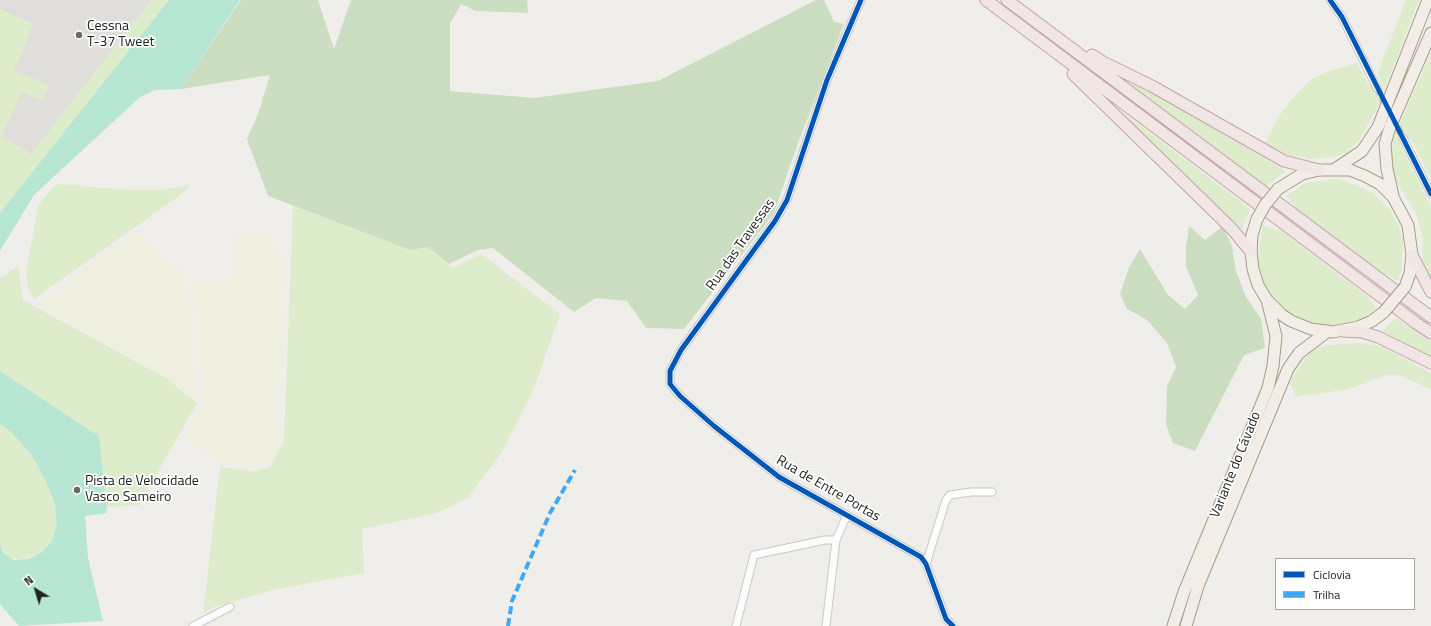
<!DOCTYPE html>
<html>
<head>
<meta charset="utf-8">
<style>
  body { margin:0 }
  #map { position:relative; width:1431px; height:626px; overflow:hidden; background:#f0eeeb; font-family:"Titillium Web",sans-serif }
  canvas { display:block }
  .legend { position:absolute; left:1275px; top:558px; width:140px; height:52px; box-sizing:border-box; background:#fff; border:1px solid #a7a7a7; margin:0; padding:5px 7px; list-style:none; font-size:12px; color:#222 }
  .legend li { display:flex; align-items:center; gap:8px; height:20px }
  .legend b { width:20px; border:1px solid #a7a7a7 }
  .north { position:absolute; left:16px; top:570px; width:40px; height:40px; -webkit-text-stroke:3px #fff; paint-order:stroke; rotate:322deg; font-size:11px; font-weight:700; line-height:16px; text-align:center; color:#222 }
  .north::after { content:''; display:block; margin:auto; width:14px; height:18px; background:#222; clip-path:polygon(50% 0,100% 100%,50% 72%,0 100%) }
</style>
</head>
<body>
<div id="map">
<canvas width="1431" height="626"></canvas>
<ul class="legend">
<li><b style="height:5px;background:#0057b8"></b>Ciclovia</li>
<li><b style="height:5px;background:#3fa9f5"></b>Trilha</li>
</ul>
<div class="north">N</div>
</div>
<script>
const context = document.querySelector('canvas').getContext('2d');
context.lineJoin = 'round';
function fill(path, color) {
  context.fillStyle = color;
  context.fill(path, 'evenodd');
}
function shape(rows) {
  const path = new Path2D();
  for (const r of rows) {
    path.moveTo(r[0], r[1]);
    for (let i = 2; i < r.length; i += 2) path.lineTo(r[i], r[i + 1]);
  }
  return path;
}
function trace(path, color, width, dash) {
  context.strokeStyle = color;
  context.lineWidth = width;
  context.lineCap = dash ? 'butt' : 'round';
  context.setLineDash(dash || []);
  context.stroke(path);
}
function write(font, color, halo, rows, align = 'center') {
  context.font = font + ' "Titillium Web",sans-serif';
  context.lineWidth = 3.5;
  context.setLineDash([]);
  context.textBaseline = 'middle';
  context.strokeStyle = halo;
  context.fillStyle = color;
  for (const [text, x, y, turn = 0] of rows) {
    context.save();
    context.translate(x, y);
    context.rotate((+turn || 0) * Math.PI / 180);
    context.textAlign = isNaN(turn) ? turn : align;
    if (halo) context.strokeText(text, 0, 0);
    context.fillText(text, 0, 0);
    context.restore();
  }
}
fill(shape([
  [0,0,169,0,0,213]
]), '#e0deda');
fill(shape([
  [137,232,184,273,189,305,197,403,166,378,37,304],
  [239,233,266,235,272,233,271,238,274,246,284,261,281,302,283,322,277,406,277,451,270,463,252,468,221,463,185,436,202,406,198,314,192,287,198,284,227,283,234,278,237,236]
]), '#efefdf');
fill(shape([
  [151,0,169,0,0,213,0,4,35,20,14,71,49,85,42,100,22,92,1,137,26,150,31,154],
  [1406,0,1419,0,1378,106,1360,139,1348,152,1334,157,1315,159,1291,156,1265,143,1279,116,1295,95,1310,80,1327,72,1357,63,1367,82,1372,88,1377,88,1381,84,1378,72],
  [1431,53,1431,179,1411,139,1403,138,1401,141,1400,145,1431,207,1431,280,1423,263,1422,234,1416,213,1398,185,1393,173,1392,157,1393,138],
  [1120,77,1151,92,1286,171,1266,186],
  [1105,99,1250,209,1242,229,1180,172],
  [1335,179,1345,181,1372,192,1390,210,1398,225,1403,240,1402,268,1398,281,1383,273,1299,211,1286,196,1306,183],
  [59,184,130,190,163,190,190,185,179,196,34,299,27,285,27,266,38,206,53,187],
  [293,206,410,250,428,247,453,268,481,254,560,314,533,391,502,452,468,498,437,513,362,529,364,573,277,589,217,606,203,613,220,467,254,471,270,467,284,440],
  [1263,225,1281,231,1365,294,1377,308,1366,316,1354,322,1339,325,1324,325,1308,322,1286,312,1266,287,1260,274,1257,259],
  [18,266,23,300,166,378,197,403,139,505,106,507,99,436,0,371,0,278],
  [1396,318,1431,341,1431,357,1382,331],
  [1359,343,1382,347,1431,373,1431,389,1398,375,1387,375,1349,389,1296,397,1290,382,1307,356,1314,350,1328,345],
  [0,424,11,432,31,454,44,477,55,504,57,515,57,525,52,541,41,553,21,560,9,557,0,545]
]), '#ddeccb');
fill(shape([
  [241,0,318,0,334,49,351,0,527,0,528,13,476,11,461,4,450,24,450,91,534,98,658,81,816,0,824,0,834,22,844,24,798,143,774,213,684,329,646,328,627,301,596,298,574,312,493,248,478,250,449,264,428,247,410,250,268,196,247,139,258,114,270,75,181,89],
  [1189,226,1205,240,1223,226,1232,246,1236,271,1246,297,1261,319,1265,348,1244,355,1195,451,1173,443,1166,424,1167,386,1176,367,1167,343,1147,320,1127,309,1120,294,1129,267,1140,249,1168,295,1185,309,1198,295,1186,267,1186,247]
]), '#cbdec1');
fill(shape([
  [169,0,240,0,181,89,154,90,139,98,34,195,0,251,0,213],
  [0,371,99,436,107,513,85,516,88,558,103,621,19,626,0,604,0,545,4,553,14,560,28,559,41,553,52,541,57,525,55,504,44,477,31,454,11,432,0,424]
]), '#b7e6d2');
trace(shape([
  [5,0,43,17,51,24,52,30,35,68],
  [43,17,54,16,58,13,65,0]
]), '#dedddc', 20);
trace(shape([
  [1377,88,1387,108],
  [1393,118,1403,138]
]), '#c7c5c3', 7, [7, 3.5]);
const minor = shape([
  [861,0,827,80,787,200,775,221,681,350,670,371,670,384,680,396,714,426,779,477,921,557,926,564,946,619,953,626],
  [1330,0,1342,17,1377,88],
  [1403,138,1431,194],
  [926,564,946,500,950,495,971,492,992,492],
  [193,626,230,607],
  [736,626,754,555,825,540,836,540],
  [826,626,836,540,847,515]
]);
const primary = shape([
  [1335,169,1362,151,1378,127,1428,0],
  [1278,189,1302,174,1319,170,1350,170,1365,176,1380,184,1393,197,1408,225,1412,255,1410,273,1405,287],
  [1393,196,1387,169,1385,144,1390,127,1431,33],
  [1257,219,1252,235,1251,252,1253,269,1258,285,1267,300,1282,315,1291,321,1311,329,1333,332,1358,327,1372,321,1384,312],
  [1173,626,1184,592,1268,388,1273,366,1276,336,1267,300],
  [1186,626,1198,586,1288,369,1299,353,1328,331]
]);
const trunk = shape([
  [986,0,1416,323,1431,333],
  [1007,0,1431,317],
  [1092,55,1103,62,1152,86,1284,161,1319,170],
  [1073,74,1232,229,1251,252],
  [1412,255,1431,292],
  [1343,331,1362,332,1378,337,1431,363]
]);
trace(minor, '#c9c8c7', 9);
trace(primary, '#a79c86', 13);
trace(trunk, '#c5a2ac', 13);
trace(minor, '#fdfcfc', 7);
trace(primary, '#f3ede7', 11);
trace(trunk, '#f0e6e4', 11);
const primaryBridge = shape([
  [1257,219,1265,205,1278,189],
  [1384,312,1405,287]
]);
trace(primaryBridge, '#a79c86', 13, []);
trace(primaryBridge, '#f3ede7', 11);
trace(shape([
  [508,626,512,601,550,513,575,470]
]), '#3fa9f5', 4, [8, 4]);
trace(shape([
  [861,0,827,80,787,200,775,221,681,350,670,371,670,384,680,396,714,426,779,477,921,557,926,564,946,619,953,626],
  [1330,0,1342,17,1431,194]
]), '#0057b8', 5);
for (const [x, y, r, color] of [
  [79,35,4,"#6a6968"],
  [77,490,4,"#6a6968"]
]) {
  const dot = new Path2D();
  dot.arc(x, y, r, 0, 2 * Math.PI);
  context.fillStyle = color;
  context.fill(dot);
  trace(dot, '#fff', 1.5);
}
write('14px', '#222', '#fff', [
  ["Cessna",87,27],
  ["T-37 Tweet",87,43],
  ["Pista de Velocidade",85,482],
  ["Vasco Sameiro",85,498]
], 'left');
write('14px', '#222', '#fff', [
  ["Rua das Travessas",741,245,-55],
  ["Variante do Cávado",1236,465,-68],
  ["Rua de Entre Portas",828,489,30]
]);
</script>
</body>
</html>
